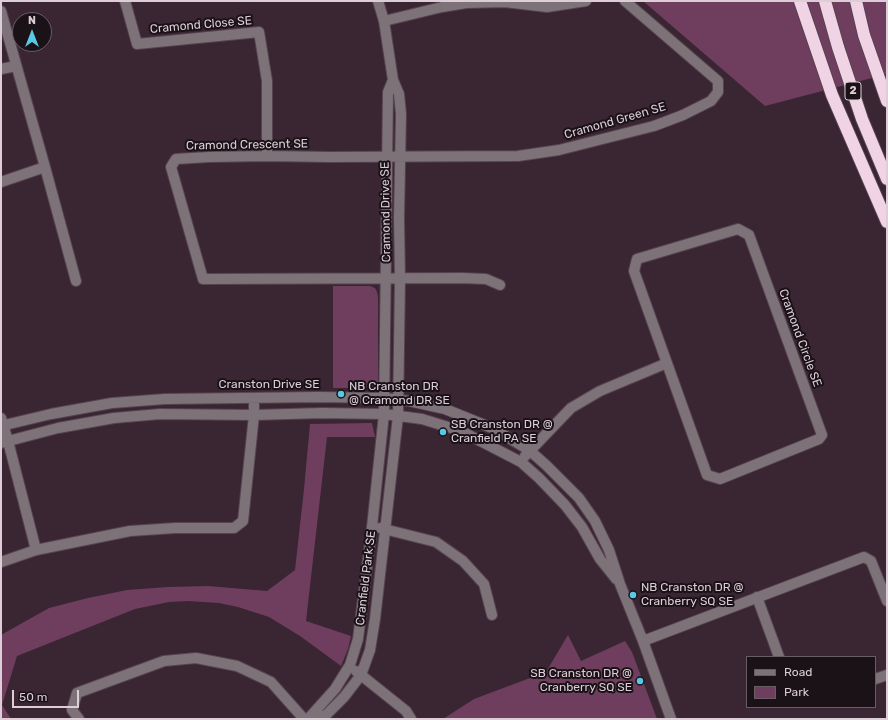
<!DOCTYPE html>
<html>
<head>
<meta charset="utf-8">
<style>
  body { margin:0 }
  #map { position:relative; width:888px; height:720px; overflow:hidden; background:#3a2533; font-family:Rubik,sans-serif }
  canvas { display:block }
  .frame { position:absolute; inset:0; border:2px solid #dccdd6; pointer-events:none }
  .legend { position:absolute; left:746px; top:656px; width:130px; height:52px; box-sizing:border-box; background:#1b1218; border:1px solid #685d64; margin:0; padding:5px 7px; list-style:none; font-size:12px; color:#dccdd6 }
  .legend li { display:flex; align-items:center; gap:8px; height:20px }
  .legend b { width:20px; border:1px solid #685d64 }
  .north { position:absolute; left:12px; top:12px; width:40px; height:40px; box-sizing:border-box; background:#1b1218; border:1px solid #685d64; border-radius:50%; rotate:0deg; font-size:11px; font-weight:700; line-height:16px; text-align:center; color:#dccdd6 }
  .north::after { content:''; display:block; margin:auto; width:14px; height:18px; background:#59c8e4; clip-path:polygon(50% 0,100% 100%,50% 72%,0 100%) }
  .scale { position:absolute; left:12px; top:690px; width:67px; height:18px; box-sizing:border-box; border:2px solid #dccdd6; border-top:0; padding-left:5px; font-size:12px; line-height:14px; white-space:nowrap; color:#dccdd6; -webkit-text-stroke:3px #1b1218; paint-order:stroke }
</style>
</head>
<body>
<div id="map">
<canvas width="888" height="720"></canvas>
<div class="frame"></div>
<ul class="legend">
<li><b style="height:5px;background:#7e7279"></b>Road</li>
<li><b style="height:11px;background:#6f3e5f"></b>Park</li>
</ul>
<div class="north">N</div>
<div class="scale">50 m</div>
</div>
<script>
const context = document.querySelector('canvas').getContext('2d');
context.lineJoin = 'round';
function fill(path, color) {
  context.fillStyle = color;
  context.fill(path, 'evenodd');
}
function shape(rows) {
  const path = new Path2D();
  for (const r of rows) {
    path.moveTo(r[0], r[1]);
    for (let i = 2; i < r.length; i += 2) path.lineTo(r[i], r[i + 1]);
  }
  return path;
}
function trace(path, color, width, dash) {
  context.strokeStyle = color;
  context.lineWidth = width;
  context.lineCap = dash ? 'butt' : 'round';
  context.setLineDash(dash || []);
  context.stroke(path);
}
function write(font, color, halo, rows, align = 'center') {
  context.font = font + ' Rubik,sans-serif';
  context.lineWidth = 4;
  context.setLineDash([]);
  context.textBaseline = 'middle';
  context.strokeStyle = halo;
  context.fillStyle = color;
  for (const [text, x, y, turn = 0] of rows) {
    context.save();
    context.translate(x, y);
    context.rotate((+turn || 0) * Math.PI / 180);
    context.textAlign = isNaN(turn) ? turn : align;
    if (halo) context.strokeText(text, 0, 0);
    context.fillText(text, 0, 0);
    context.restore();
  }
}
fill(shape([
  [643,1,887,1,887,74,765,106],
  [333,286,370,286,375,288,377,292,378,297,378,382,373,388,333,388],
  [372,423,375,437,327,437,306,621,351,636,348,649,341,666,300,636,269,617,238,607,219,603,188,601,169,602,135,609,17,656,2,705,11,719,1,719,1,635,49,608,88,598,127,590,168,587,208,586,267,591,295,570,304,489,310,424],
  [568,635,581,661,625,641,632,652,657,719,443,719,474,699,546,672]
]), '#6f3e5f');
const minor = shape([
  [125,1,137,44,259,32,267,81,267,156],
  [1,11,45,167,1,182],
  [384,21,442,7,466,3,505,2,547,7,586,1],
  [1,69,16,66],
  [45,167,76,281],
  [738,229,749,235,822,435,819,439,720,479,707,475,634,271,637,259,738,229],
  [500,285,486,279,462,278,203,279,171,167,176,159,209,157,267,156,330,157,518,156,559,150,654,126,683,115,711,101,718,92,718,81,625,1],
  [1,418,8,441,36,550],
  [1,426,51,414,112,403,165,399,319,397,384,398,409,401,445,409,492,428,529,450,546,465,579,498,595,521,609,550,620,584,643,641,671,719],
  [1,443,58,428,114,418,160,414,254,415,322,413,384,414,422,419,461,431,521,462,539,478,565,505,582,527,600,559,616,579],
  [525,456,571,408,600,391,667,363],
  [380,528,436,542,463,561,484,584,492,615],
  [1,562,36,550,130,531,175,528,234,528,243,521,254,415,254,398],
  [757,597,779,657],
  [643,641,864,557,871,561,887,601],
  [356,671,406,711,411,719],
  [875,679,887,675],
  [79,719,72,710,77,693,164,661,196,658,237,666,271,682,304,719],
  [308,719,335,689,350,665,358,639,372,527,384,414,388,92,393,80],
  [313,719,326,715,344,697,361,675,370,650,375,619,398,416,400,278,399,218,401,114,399,94,393,80,384,21,378,1]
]);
const highway = shape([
  [800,1,832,95,887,222],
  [825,1,838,47,862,119,887,179],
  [856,1,864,35,887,101]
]);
trace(minor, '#574350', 12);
trace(highway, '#574350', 14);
trace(minor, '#7e7279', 10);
trace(highway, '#f0d3e4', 12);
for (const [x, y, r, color] of [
  [341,394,4,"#59c8e4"],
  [443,432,4,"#59c8e4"],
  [633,595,4,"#59c8e4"],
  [640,681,4,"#59c8e4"]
]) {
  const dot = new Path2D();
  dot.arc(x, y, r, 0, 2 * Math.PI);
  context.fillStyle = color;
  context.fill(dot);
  trace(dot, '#1b1218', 1.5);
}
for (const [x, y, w] of [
  [853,91,16]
]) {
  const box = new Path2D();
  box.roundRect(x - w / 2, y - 9, w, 18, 3);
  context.fillStyle = '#1b1218';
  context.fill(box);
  trace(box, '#dccdd6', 1);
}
write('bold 11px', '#dccdd6', null, [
  ["2",853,91]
]);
write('12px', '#dccdd6', '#1b1218', [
  ["Cramond Close SE",201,25,-5],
  ["Cramond Green SE",615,121,-16],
  ["Cramond Crescent SE",247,145,-1],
  ["Cramond Drive SE",386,212,-91],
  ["Cramond Circle SE",800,338,70],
  ["Cranston Drive SE",269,385],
  ["Cranfield Park SE",366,578,-83]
]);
write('12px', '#dccdd6', '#1b1218', [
  ["NB Cranston DR",349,387],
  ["@ Cramond DR SE",349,401],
  ["SB Cranston DR @",451,425],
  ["Cranfield PA SE",451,439],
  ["NB Cranston DR @",641,588],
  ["Cranberry SQ SE",641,602],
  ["SB Cranston DR @",632,674,"right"],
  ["Cranberry SQ SE",632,688,"right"]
], 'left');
</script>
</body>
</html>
